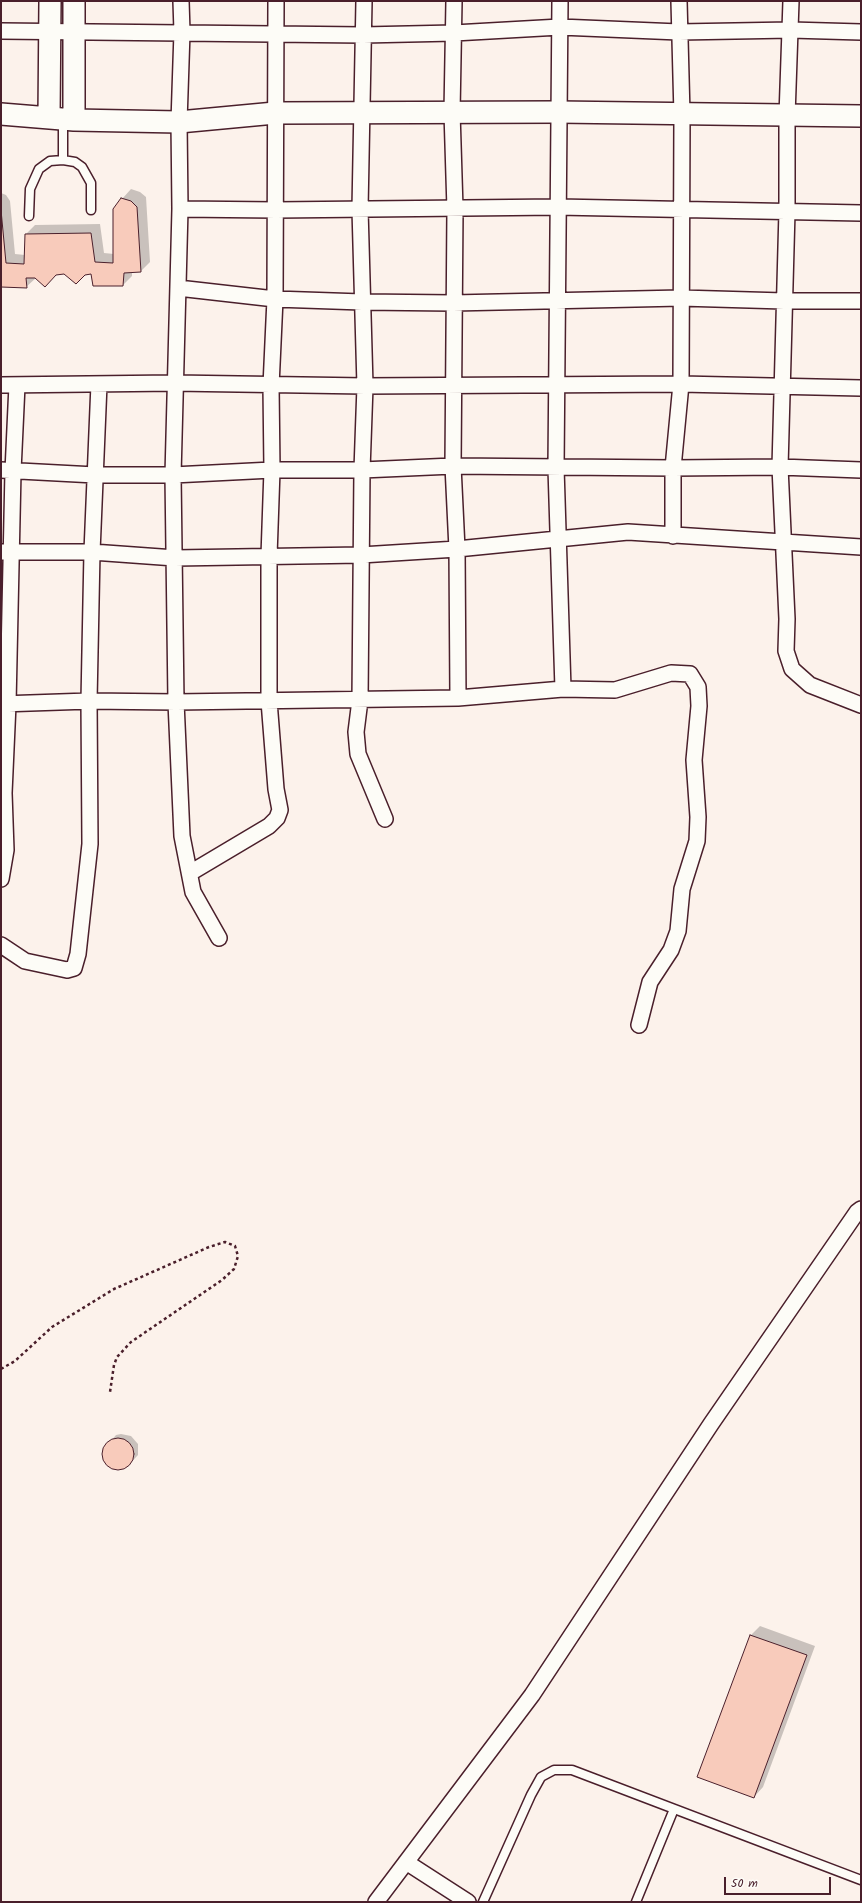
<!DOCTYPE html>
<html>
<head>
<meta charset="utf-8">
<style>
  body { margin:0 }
  #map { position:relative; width:862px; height:1903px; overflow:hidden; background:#fcf2eb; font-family:Kalam,sans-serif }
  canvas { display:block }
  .frame { position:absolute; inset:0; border:2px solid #4a1f2b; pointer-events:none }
  .scale { position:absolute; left:724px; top:1877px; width:107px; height:18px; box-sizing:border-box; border:2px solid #4a1f2b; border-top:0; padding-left:5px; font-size:12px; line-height:14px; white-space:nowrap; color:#4a1f2b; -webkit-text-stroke:3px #fdfcf7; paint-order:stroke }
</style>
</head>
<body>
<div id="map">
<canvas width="862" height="1903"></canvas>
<div class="frame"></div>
<div class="scale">50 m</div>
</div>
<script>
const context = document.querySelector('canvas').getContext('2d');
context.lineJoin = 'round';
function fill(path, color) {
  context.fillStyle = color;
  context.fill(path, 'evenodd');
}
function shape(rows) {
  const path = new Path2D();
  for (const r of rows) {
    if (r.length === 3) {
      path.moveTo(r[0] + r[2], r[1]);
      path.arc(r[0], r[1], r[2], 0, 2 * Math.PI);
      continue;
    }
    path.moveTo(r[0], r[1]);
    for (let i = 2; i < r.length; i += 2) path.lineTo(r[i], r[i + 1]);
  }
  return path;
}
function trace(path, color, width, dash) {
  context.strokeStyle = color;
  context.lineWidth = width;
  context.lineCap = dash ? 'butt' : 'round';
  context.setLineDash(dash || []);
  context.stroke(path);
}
fill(shape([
  [131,189,140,192,146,197,150,262,141,271,132,271,132,276,123,285,92,273,64,272,36,278,26,287,1,286,1,193,6,195,10,201,15,254,25,255,26,234,35,225,100,224,104,253,114,254,122,199],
  [121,1434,131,1436,138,1444,138,1455,126,1468,115,1469,110,1467,103,1459,104,1449,116,1435],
  [760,1626,815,1646,763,1787,754,1797,698,1776,751,1635]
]), '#0003');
const building = shape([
  [121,198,131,201,137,207,141,272,124,273,123,286,93,286,91,274,85,275,76,284,64,274,56,275,45,287,35,278,26,278,27,288,1,287,1,210,6,263,24,264,25,234,91,233,95,262,113,263,113,209,121,198],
  [118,1454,16],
  [750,1635,807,1655,754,1798,697,1777,750,1635]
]);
fill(building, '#f8cbbb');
trace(building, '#4a1f2b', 1);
const lane = shape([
  [63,160,63,126],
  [29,216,30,189,39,169,50,161,63,160,75,162,82,167,91,183,91,210],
  [483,1902,531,1795,541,1777,554,1770,572,1770,861,1880],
  [636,1902,674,1809]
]);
const street = shape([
  [181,1,182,32,179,122,180,209,173,475,176,702,182,836,193,892,219,938],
  [364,1,360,209,365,386,362,470,360,700,356,732,358,754,385,819],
  [454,1,452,112,455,209,453,466,457,549,458,698],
  [560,1,556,468,563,689],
  [791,1,787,116,787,211,780,467,787,619,786,651,792,669,810,685,861,705],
  [1,31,363,35,454,33,560,27,679,32,791,30,861,32],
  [180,209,276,210,558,207,861,213],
  [178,288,275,299,362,302,453,303,681,298,784,301,861,301],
  [1,385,175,383,365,386,681,384,861,388],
  [1,470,95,475,173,475,272,470,362,470,453,466,673,468,780,467,861,470],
  [673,536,673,468,681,384,682,115,679,1],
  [1,552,92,552,175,558,361,555,457,549,628,532,861,547],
  [1,704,89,701,176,702,458,698,563,689,615,690,671,673,690,674,698,687,699,706,694,760,698,817,697,841,682,889,678,931,671,950,650,982,639,1025],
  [190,873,269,826,277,818,280,810,276,789,269,701,269,556,272,470,271,386,275,299,276,1],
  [1,879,6,850,4,793,8,704,13,471,17,385],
  [1,945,25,961,67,970,74,968,78,954,90,844,89,701,92,552,99,384],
  [406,1862,468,1902],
  [376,1902,532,1695,711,1424,857,1212,861,1209]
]);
const secondary = shape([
  [1,114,74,120,179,122,275,113,558,112,861,116],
  [49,118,50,1],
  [74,120,74,1]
]);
trace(lane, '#4a1f2b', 11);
trace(street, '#4a1f2b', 18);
trace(secondary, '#4a1f2b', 24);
trace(shape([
  [1,1369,15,1361,52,1327,114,1289,209,1247,225,1242,235,1246,238,1256,234,1269,222,1280,131,1342,117,1357,114,1365,110,1392]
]), '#4a1f2b', 2.5, [3, 3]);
trace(lane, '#fdfcf7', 8);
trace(street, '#fdfcf7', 15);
trace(secondary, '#fdfcf7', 21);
</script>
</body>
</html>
